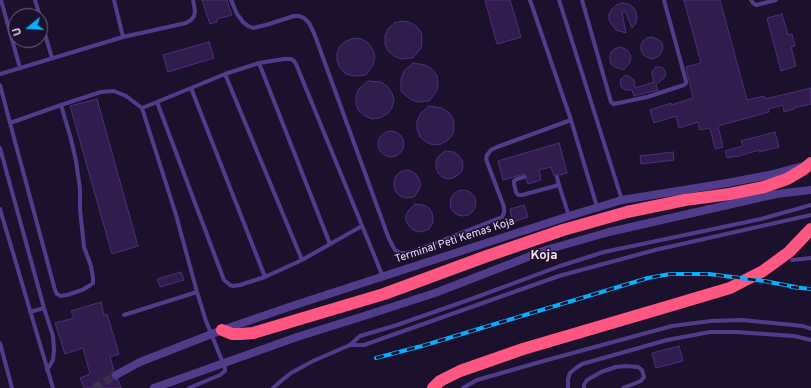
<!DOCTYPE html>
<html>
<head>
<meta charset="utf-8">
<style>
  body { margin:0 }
  #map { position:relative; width:811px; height:388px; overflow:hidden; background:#1c112c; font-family:Overpass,sans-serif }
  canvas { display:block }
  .north { position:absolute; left:8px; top:8px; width:40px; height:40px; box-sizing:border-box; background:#1c112c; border:1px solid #6e6280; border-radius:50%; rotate:252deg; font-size:11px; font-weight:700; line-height:16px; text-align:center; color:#e8dcff }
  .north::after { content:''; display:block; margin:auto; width:14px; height:18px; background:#08aeff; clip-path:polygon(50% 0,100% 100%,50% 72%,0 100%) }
</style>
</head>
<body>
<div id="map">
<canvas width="811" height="388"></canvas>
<div class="north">U</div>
</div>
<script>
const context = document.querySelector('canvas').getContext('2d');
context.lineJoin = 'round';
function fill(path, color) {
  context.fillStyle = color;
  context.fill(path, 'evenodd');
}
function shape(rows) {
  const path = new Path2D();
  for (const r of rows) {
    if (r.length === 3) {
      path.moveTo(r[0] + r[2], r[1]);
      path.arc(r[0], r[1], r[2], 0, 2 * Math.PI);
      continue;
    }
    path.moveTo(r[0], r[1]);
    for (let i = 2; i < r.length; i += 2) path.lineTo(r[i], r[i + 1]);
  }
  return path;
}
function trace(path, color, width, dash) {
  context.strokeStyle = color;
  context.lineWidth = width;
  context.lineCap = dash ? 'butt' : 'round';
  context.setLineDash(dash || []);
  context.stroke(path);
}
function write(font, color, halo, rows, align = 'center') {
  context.font = font + ' Overpass,sans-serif';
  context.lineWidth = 3;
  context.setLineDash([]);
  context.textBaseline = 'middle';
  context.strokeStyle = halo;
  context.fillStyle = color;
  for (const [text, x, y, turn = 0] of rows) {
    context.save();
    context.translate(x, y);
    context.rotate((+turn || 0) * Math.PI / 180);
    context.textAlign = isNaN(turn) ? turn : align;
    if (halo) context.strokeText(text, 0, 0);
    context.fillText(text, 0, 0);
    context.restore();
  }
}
const building = shape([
  [202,0,227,0,232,15,217,19,217,22,210,24,202,0],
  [485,0,510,0,521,37,497,44,485,0],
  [684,0,720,0,747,100,764,96,765,99,811,88,811,104,794,108,794,109,784,112,783,105,768,109,769,112,718,126,723,147,715,149,710,128,700,130,698,122,679,128,676,116,654,123,650,110,671,103,671,105,693,98,686,67,701,63,684,0],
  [622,3,628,4,633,7,636,12,637,18,636,23,632,28,625,11,622,12,626,33,616,30,612,25,609,20,609,14,612,9,616,5,622,3],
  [782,14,788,35,792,34,795,46,791,47,796,66,781,71,767,18,782,14],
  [402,21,409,22,416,26,421,32,422,40,421,48,413,58,401,59,394,56,388,51,385,44,385,36,388,29,394,23,402,21],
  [651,37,655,38,659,40,662,43,663,48,659,56,653,59,646,57,643,54,641,50,641,45,643,41,647,38,651,37],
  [354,38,362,39,368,43,373,50,375,57,373,65,366,75,353,76,346,74,340,68,337,61,337,53,340,46,346,41,354,38],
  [209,42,214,58,168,72,163,55,209,42],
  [619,47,623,48,627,50,630,54,631,58,630,62,624,70,615,67,611,64,610,60,610,56,611,52,615,49,619,47],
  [413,63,425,65,432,69,437,75,438,83,437,91,429,101,417,102,410,99,401,91,401,79,404,71,413,63],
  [656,67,661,67,664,69,666,74,663,79,656,84,658,90,634,96,632,90,626,90,621,87,620,82,621,79,626,75,632,78,634,80,635,88,654,82,652,75,652,72,653,70,656,67],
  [368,81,381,82,387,86,392,93,394,100,392,108,387,114,380,118,372,119,365,116,359,111,356,104,356,96,359,89,368,81],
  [97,99,138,246,112,254,70,106,97,99],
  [429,106,442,108,448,112,453,118,454,126,453,134,448,140,441,144,433,145,426,142,420,137,417,129,417,121,420,114,429,106],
  [391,144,13],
  [775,132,779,147,759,152,759,150,736,157,736,156,727,158,725,151,743,146,741,141,775,132],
  [559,143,567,173,560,175,557,174,554,176,551,167,539,170,541,180,528,184,526,179,527,176,524,174,503,180,498,161,559,143],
  [445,151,454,152,458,155,462,160,463,165,462,171,458,175,453,178,448,179,442,177,438,173,436,168,436,162,438,157,445,151],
  [673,152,674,160,641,164,640,156,673,152],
  [406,170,411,171,416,174,419,179,421,184,419,190,414,197,405,198,400,196,396,192,394,187,394,181,396,176,400,172,406,170],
  [463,203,13],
  [415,204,424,205,429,208,432,213,433,219,432,224,429,229,424,231,418,232,413,230,409,226,406,221,406,215,409,210,415,204],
  [524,205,528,217,513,222,510,209,524,205],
  [181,272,184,280,160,287,157,279,181,272],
  [101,302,104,315,107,314,119,354,110,357,114,370,112,372,111,375,113,379,118,380,121,388,84,388,80,378,90,374,83,348,65,354,55,323,74,318,71,311,101,302],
  [679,346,683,361,656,368,652,353,679,346]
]);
fill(building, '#311d4d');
trace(building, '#4e2e79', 1);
trace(shape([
  [94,388,116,375]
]), '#3b2f4c', 8, [8, 4]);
trace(shape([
  [1,0,20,68],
  [35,0,40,16],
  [114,0,123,37],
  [231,0,237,14,243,22,248,26,253,28,266,25,294,16,299,16,304,18,309,23,314,33,389,239,395,250,400,253,406,253,415,251,502,217,504,213,504,207,486,159,487,155,491,150,497,147,571,120],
  [530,0,571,120,597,207],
  [559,0,622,200],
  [582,0,611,102,614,104,647,97,684,85,686,83,686,81,664,0],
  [751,0,753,3,756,5,776,0],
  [40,17,52,58],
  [259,63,330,244],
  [0,74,123,37,186,23,191,20,194,16,195,11,193,0],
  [225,74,302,260],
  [0,85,10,123,55,290,57,294,61,296,67,295,82,290,89,286,93,283,93,278,91,266,84,247,80,209,80,189,76,161,71,139,61,105,10,123],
  [191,88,265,277],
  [61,105,101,92,114,91,126,96,142,108,176,215,197,292,206,321,225,368,225,371,220,375,189,388],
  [142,108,157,102],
  [0,148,44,308,53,336,54,350,53,360,47,370],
  [524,177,517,179,514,181,514,184,516,192,518,195,522,195,559,185,569,216],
  [557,177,559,185],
  [0,209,53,388],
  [362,226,302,260,265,277,240,285,233,286,230,285,224,280,157,102,225,74,259,63,284,59,291,59,294,61,296,64,383,277],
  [792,260,811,258],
  [30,312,44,308],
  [124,315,197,292],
  [0,343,12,388],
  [351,345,364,345,559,276,655,250,811,215],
  [273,388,281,381,291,373,313,361,350,345,360,336,397,325,474,298,560,266,604,252,761,219,811,205],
  [463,388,477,380,547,360,672,326,711,321,742,320,803,326,811,329],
  [568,388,568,379,570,373,576,368,582,364,667,340,710,332,736,332,794,336,811,340],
  [584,388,584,385,587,380,601,372,616,367,626,366,638,367,642,370,644,377,641,381,623,388]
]), '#513c8b', 4);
trace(shape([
  [116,375,140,362,222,330,292,306,569,216,622,200,727,183,769,175,803,166],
  [154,388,297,337,364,316,435,293,546,250,609,232,776,194,811,190]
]), '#513c8b', 8);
trace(shape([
  [222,330,232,334,241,334,253,333,384,294,487,256,563,230,627,212,685,200,730,194,764,187,787,179,804,169,811,163],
  [433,388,440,381,460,371,523,349,666,307,730,288,763,271,789,252,811,229]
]), '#ff5781', 12);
const rail = shape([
  [791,287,811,289],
  [376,358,422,346,648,278,670,274,709,274,764,281,796,287]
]);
trace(rail, '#08aeff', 4);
trace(rail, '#1c112c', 2.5, [8]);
write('11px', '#e8dcff', '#1c112c', [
  ["Terminal Peti Kemas Koja",455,241,-18]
]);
write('bold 13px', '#ffdeeb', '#1c112c', [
  ["Koja",544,256]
]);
</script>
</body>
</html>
